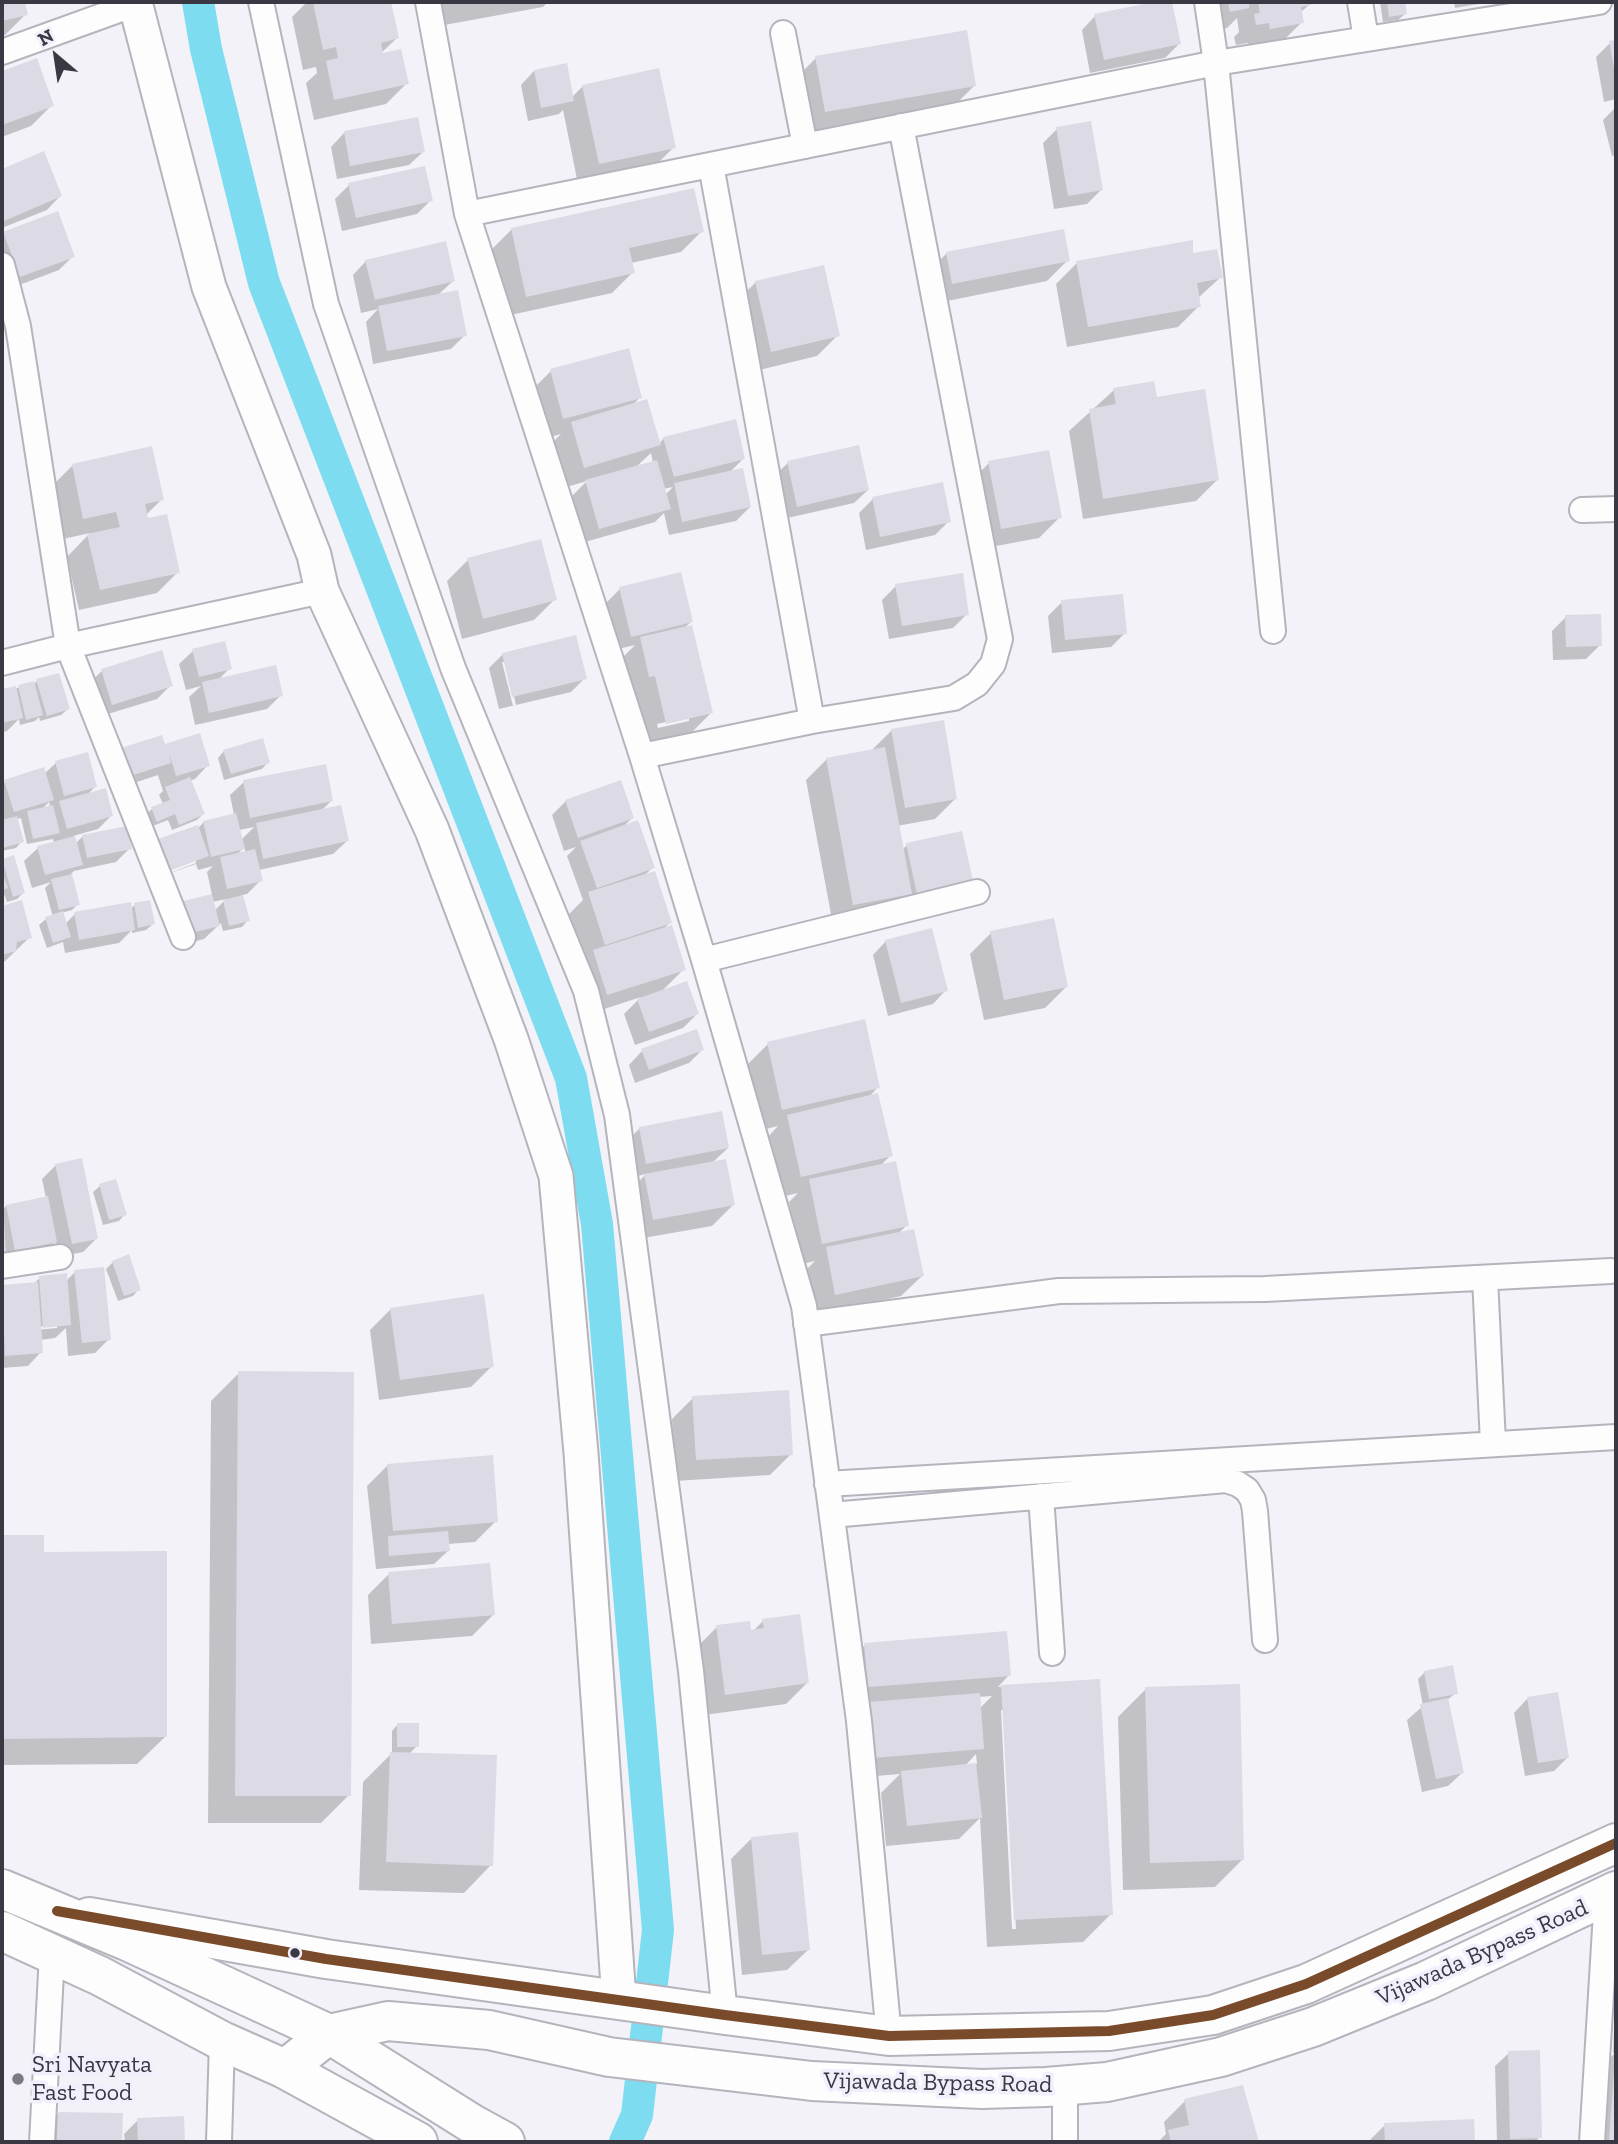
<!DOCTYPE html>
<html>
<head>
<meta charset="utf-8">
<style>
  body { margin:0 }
  #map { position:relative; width:1618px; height:2144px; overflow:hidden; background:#f3f2f8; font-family:"Zilla Slab",serif }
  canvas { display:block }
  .frame { position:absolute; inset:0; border:4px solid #3a3843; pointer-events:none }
  .north { position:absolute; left:21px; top:21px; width:70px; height:70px; -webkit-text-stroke:5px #f1effb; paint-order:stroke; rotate:331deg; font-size:19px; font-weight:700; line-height:28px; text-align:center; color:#3a3843 }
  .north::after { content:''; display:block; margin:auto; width:24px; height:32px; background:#3a3843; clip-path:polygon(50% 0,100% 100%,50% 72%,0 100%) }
</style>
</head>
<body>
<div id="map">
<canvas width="1618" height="2144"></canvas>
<div class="frame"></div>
<div class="north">N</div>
</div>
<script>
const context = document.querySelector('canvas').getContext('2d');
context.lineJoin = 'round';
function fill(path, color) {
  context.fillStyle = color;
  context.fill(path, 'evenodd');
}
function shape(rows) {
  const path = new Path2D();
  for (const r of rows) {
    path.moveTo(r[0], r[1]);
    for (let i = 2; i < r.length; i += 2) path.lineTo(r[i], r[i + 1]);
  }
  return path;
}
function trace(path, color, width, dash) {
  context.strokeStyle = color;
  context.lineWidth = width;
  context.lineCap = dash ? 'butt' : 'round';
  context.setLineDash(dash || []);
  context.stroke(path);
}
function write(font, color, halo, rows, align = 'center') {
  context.font = font + ' "Zilla Slab",serif';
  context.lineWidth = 7;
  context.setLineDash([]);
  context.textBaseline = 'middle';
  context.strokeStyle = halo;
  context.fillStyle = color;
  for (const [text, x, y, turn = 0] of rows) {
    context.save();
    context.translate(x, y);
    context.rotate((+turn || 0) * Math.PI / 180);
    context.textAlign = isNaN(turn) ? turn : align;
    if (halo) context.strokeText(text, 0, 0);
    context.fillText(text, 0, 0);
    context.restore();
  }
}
fill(shape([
  [2,2,23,2,26,14,5,35,2,36],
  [307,2,389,2,397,38,379,55,407,83,386,104,314,120,306,83,317,73,316,67,303,70,292,17],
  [423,2,548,2,543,7,428,28],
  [1162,2,1170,2,1179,44,1165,58,1090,73,1082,30,1095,16],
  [1197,2,1309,2,1310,4,1300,13,1302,22,1281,43,1249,49,1248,43,1236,45,1234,37,1239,32,1237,18,1227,28,1209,31],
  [1380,2,1403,2,1405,14,1398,20,1383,22],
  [1454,2,1490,2,1455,8],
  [1616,42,1616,99,1604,102,1596,57,1610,43],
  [816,58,974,86,953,107,804,132,795,79],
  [36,60,52,105,31,126,2,137,2,73],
  [534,71,572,97,583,86,674,147,653,168,578,184,563,110,559,114,528,121,521,85],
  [1616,107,1616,155,1612,156,1603,120],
  [1057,129,1101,190,1087,204,1054,209,1043,143],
  [344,133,423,152,409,165,337,179,331,147],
  [43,154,60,196,47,210,2,228,2,171],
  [349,185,431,200,417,214,342,231,335,199],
  [512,229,702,231,681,252,631,263,633,272,612,293,506,316,491,250],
  [4,233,73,256,59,270,6,290,2,279,2,235],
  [947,253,1068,260,1047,281,932,304,926,274],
  [1191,256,1221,277,1198,298,1199,306,1178,327,1067,347,1056,284,1077,263],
  [366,261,453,281,437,296,465,335,451,349,373,364,366,322,378,309,361,313,353,275],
  [756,282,838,335,817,356,751,372,735,303],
  [551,371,640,397,633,405,659,444,664,438,744,458,729,473,750,507,736,521,669,535,664,513,655,522,585,542,572,496,587,481,563,488,551,444,561,434,543,439,530,392],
  [651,453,653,463,636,467],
  [673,487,665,495,663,489],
  [1114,390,1155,399,1217,480,1196,501,1083,519,1069,431],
  [788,463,868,490,854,503,783,519,774,476],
  [989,463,1060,517,1039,538,980,549,968,484],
  [72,466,162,499,146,515,178,572,157,593,79,610,67,557,90,533,63,539,51,487],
  [873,499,949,521,935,535,866,550,859,513],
  [468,560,555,599,534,620,462,639,447,581],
  [896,586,967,614,953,628,889,639,882,600],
  [620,589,691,622,683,629,711,713,690,734,646,744,620,660,635,645,618,649,606,603],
  [689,717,689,721,658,728,657,724],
  [1062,602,1125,633,1111,647,1052,653,1048,616],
  [1566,617,1600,645,1586,659,1553,660,1552,631],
  [193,651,230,668,218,680,281,695,267,709,195,725,189,697,201,686,186,690,179,664],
  [503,654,585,678,571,692,499,709,489,668],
  [502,662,506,662,516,705,513,706],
  [102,671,171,685,157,699,98,717,88,684],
  [37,681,68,709,61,715,40,721,39,717,35,721,20,725,19,719,7,731,2,732,2,691,33,685],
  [892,730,956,798,935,819,897,826,902,850,907,845,972,880,833,925,806,780,827,759,871,751],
  [164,746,208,765,195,779,189,781,203,814,197,820,172,830,168,820,150,827,145,815,152,809,163,804,159,795,163,791,158,775,116,789],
  [224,751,268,762,262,769,224,780,218,758],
  [56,763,95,787,87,795,111,816,98,829,73,836,75,844,85,834,86,836,130,848,116,862,74,871,71,874,78,904,72,910,61,913,65,924,75,914,130,909,135,905,153,924,146,930,132,933,132,930,119,943,65,953,63,942,47,948,39,925,46,919,53,917,45,888,51,882,32,888,24,861,38,848,54,843,53,839,27,844,21,818,16,819,22,841,16,848,2,851,2,785,5,782,44,774],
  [49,802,50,807,41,810],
  [244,782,331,801,321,811,347,841,333,854,259,870,261,880,247,894,242,895,248,920,242,927,223,931,221,923,204,939,178,946,170,917,184,903,212,895,207,872,213,866,198,870,196,864,162,876,196,863,196,859,161,872,152,847,159,841,197,829,204,822,234,815,230,795],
  [254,827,241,840,239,830],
  [244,847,246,853,237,855],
  [226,899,215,910,212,902],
  [566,801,632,818,623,827,653,867,644,876,670,923,663,929,684,969,661,992,697,1014,683,1028,635,1045,624,1014,641,997,586,1015,583,962,568,915,583,900,567,856,576,847,564,851,552,815],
  [13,857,23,893,17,899,7,902,3,891,2,892,2,861],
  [21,903,30,937,2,964,2,908],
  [991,933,1066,987,1045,1008,984,1020,970,954],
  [886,941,946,990,933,1004,888,1016,873,955],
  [768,1044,878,1087,868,1098,891,1155,880,1166,907,1225,898,1234,922,1276,901,1296,815,1315,806,1270,815,1261,802,1264,789,1202,798,1193,781,1197,767,1138,778,1126,762,1130,747,1065],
  [702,1050,689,1063,635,1083,629,1065,642,1051],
  [640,1128,728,1148,712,1163,733,1205,712,1226,632,1240,624,1197,646,1174,633,1177,626,1142],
  [56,1165,97,1238,83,1252,58,1257,55,1242,41,1255,2,1263,2,1211,6,1206,46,1198,42,1179],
  [100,1186,125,1214,119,1221,103,1225,93,1192],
  [113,1262,139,1289,133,1296,118,1301,106,1269],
  [75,1272,109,1339,95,1353,68,1356,66,1328,55,1338,40,1340,41,1352,28,1366,2,1368,2,1287,33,1284,40,1278,66,1281],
  [57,1325,57,1328,35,1330,34,1327],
  [391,1309,492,1366,471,1387,379,1400,370,1330],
  [239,1373,349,1795,321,1823,208,1823,211,1401],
  [693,1398,791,1454,770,1475,675,1481,672,1419],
  [388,1465,496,1521,475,1542,447,1544,448,1551,434,1564,376,1569,367,1486],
  [2,1537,42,1537,42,1553,165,1737,137,1764,2,1765],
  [389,1574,493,1615,472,1636,371,1644,368,1595],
  [763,1621,807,1683,786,1704,704,1715,696,1648,717,1627,750,1634],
  [865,1645,1009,1675,998,1687,1098,1681,1111,1914,1083,1942,987,1947,980,1818,959,1839,886,1846,881,1793,900,1774,852,1778,844,1666],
  [992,1696,979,1709,978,1697],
  [1001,1710,1004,1710,1016,1929,1012,1929],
  [976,1754,977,1764,965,1766],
  [1425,1672,1456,1693,1447,1700,1462,1773,1448,1786,1422,1792,1407,1720,1423,1706,1418,1679],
  [1146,1689,1242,1860,1215,1887,1123,1890,1118,1717],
  [1527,1699,1568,1757,1554,1771,1525,1776,1514,1713],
  [398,1724,417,1746,409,1754,491,1865,464,1893,359,1890,363,1782,392,1753,392,1731],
  [752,1838,808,1950,787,1970,742,1975,731,1859],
  [1616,2025,1616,2142,1584,2142,1588,2080,1615,2053,1613,2053,1614,2027],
  [1509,2053,1540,2137,1535,2142,1497,2142,1495,2066],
  [1242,2087,1257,2142,1158,2142,1166,2134,1164,2122,1185,2101],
  [59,2113,121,2115,120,2142,38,2142,38,2134],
  [183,2118,184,2142,125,2142,124,2134,138,2120],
  [1472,2121,1473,2142,1368,2142,1385,2125]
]), '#0003');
trace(shape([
  [198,2,206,49,264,283,571,1078,597,1224,658,1930,637,2115,625,2142]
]), '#7ddcf0', 32);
fill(shape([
  [2,2,25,2,28,15,2,21],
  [313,2,348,2,349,4,391,2,399,38,381,43,383,53,401,49,409,84,334,100,326,61,338,58,336,47,323,50],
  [1154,2,1172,2,1181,44,1104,60,1094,14],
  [1228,2,1249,2,1249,8,1230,12],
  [1258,2,1311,2,1311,5,1301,7,1304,23,1270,29,1269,23,1256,25,1254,14,1260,13],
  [1387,2,1405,2,1407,14,1389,17],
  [967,30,976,86,825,112,815,56],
  [1616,40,1616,74,1615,74,1609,41],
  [37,58,54,106,2,125,2,71],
  [567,63,574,101,541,108,534,70],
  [659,68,676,148,599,164,582,85],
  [418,117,425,152,350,166,344,131],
  [1091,121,1103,190,1068,196,1056,127],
  [44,151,62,196,4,221,2,169],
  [425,166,433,201,356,218,348,183],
  [694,188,704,232,629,248,635,273,526,297,511,228],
  [58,211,75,257,20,277,3,232],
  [1064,229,1070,261,952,284,946,252],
  [1193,240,1193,253,1217,249,1223,278,1197,283,1201,307,1088,327,1076,261],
  [446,241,455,281,375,300,365,260],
  [824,265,840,336,771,352,755,281],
  [458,290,467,336,387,351,378,306],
  [629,348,642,398,563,419,550,369],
  [1154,381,1157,397,1205,389,1219,480,1103,499,1089,409,1116,404,1113,388],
  [647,399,661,445,584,468,571,422],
  [736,419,745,459,674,477,663,437],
  [859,445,869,490,797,507,787,461],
  [152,446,164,500,145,504,148,518,167,514,180,573,100,590,87,534,120,527,116,512,83,519,72,464],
  [1049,450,1062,518,1001,529,988,461],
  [657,460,671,509,599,529,585,480],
  [743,468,751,507,682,522,674,483],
  [943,482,951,522,880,537,872,497],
  [541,539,557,600,483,619,467,558],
  [681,572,693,622,631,637,619,587],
  [963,573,969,615,902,626,895,584],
  [1123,594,1127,634,1065,640,1061,600],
  [1601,614,1602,646,1566,647,1565,615],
  [692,625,713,713,666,724,655,676,649,677,640,637],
  [576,635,587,679,512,697,502,653],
  [225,641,232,669,199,677,192,649],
  [162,650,173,686,112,705,101,669],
  [276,665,283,696,209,713,202,682],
  [59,673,70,709,47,716,36,679],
  [34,681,43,715,26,720,18,685],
  [16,686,23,718,2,723,2,689],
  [944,720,957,799,905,808,891,729],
  [200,733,210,766,176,776,169,753,171,763,130,776,121,748,162,735,165,744],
  [263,738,270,763,231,774,223,750],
  [885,747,912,894,853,905,826,758],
  [88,752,97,787,64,796,55,761],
  [326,764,333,801,250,818,243,780],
  [44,767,54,800,14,812,4,780],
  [190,777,205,814,179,825,175,814,157,822,151,807,170,800,165,787],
  [621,780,634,818,578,838,565,800],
  [106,788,113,816,67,829,59,801],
  [53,805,60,833,33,839,27,811],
  [341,805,349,841,263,859,256,823],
  [236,813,245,849,211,857,203,821],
  [17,816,24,842,2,848,2,820],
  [638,820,655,868,597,888,580,841],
  [198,825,209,856,169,871,158,839],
  [127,826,132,849,87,858,82,835],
  [962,831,973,881,917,894,906,843],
  [75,836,83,865,45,875,37,846],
  [255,849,263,881,227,889,220,857],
  [14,855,25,893,13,897,2,859],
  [655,871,672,923,605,945,588,892],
  [2,872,8,888,2,890],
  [72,874,80,905,59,910,51,879],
  [212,894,220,926,191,933,183,901],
  [243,895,250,921,229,926,223,900],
  [22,900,32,938,17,942,16,951,2,955,2,906],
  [150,900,155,924,138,928,134,903],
  [131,902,135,930,79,940,74,912],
  [63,911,71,937,53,943,45,917],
  [1054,918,1068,987,1004,1000,990,931],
  [672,925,686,970,607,995,593,950],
  [932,928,948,991,901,1003,885,940],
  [687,981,699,1014,649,1032,637,999],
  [865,1019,880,1088,782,1110,767,1042],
  [697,1029,704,1050,649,1070,641,1049],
  [878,1093,893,1156,801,1177,787,1115],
  [722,1111,729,1148,646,1164,639,1127],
  [82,1158,98,1239,72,1244,55,1164],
  [726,1159,735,1205,653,1220,644,1174],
  [896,1161,909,1226,822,1244,809,1179],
  [116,1179,127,1215,109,1220,99,1184],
  [48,1196,57,1242,15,1251,6,1205],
  [2,1220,4,1220,6,1253,2,1254],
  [914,1229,924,1276,835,1295,826,1247],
  [129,1254,141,1290,124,1296,112,1261],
  [104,1267,111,1340,82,1343,74,1270],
  [67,1273,71,1325,43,1328,39,1276],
  [38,1282,43,1353,5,1356,2,1285],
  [484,1294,494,1367,400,1380,390,1308],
  [238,1371,354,1372,351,1796,235,1796],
  [789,1390,793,1455,696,1460,692,1396],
  [493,1455,498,1522,393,1531,387,1464],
  [448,1531,450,1551,389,1556,388,1536],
  [2,1535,44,1535,44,1552,167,1551,167,1737,2,1739],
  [490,1563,495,1615,392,1624,388,1572],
  [800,1614,809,1683,725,1695,716,1625,750,1621,751,1630,764,1628,762,1619],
  [1007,1631,1011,1676,868,1687,864,1643],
  [1453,1665,1458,1694,1429,1699,1424,1671],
  [1100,1679,1113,1915,1014,1920,1001,1685],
  [1240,1684,1244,1860,1150,1863,1145,1687],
  [1558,1692,1569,1758,1538,1763,1527,1697],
  [980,1693,984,1749,872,1758,868,1702],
  [1448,1698,1464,1773,1436,1779,1420,1704],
  [397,1723,419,1723,419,1747,397,1747],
  [390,1752,497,1755,493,1866,386,1862],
  [976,1763,982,1818,907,1826,901,1771],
  [798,1832,810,1950,762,1955,751,1837],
  [1540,2050,1542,2138,1510,2139,1508,2051],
  [1614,2070,1616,2070,1616,2142,1609,2142],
  [1243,2085,1259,2142,1171,2142,1168,2130,1189,2125,1184,2099],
  [58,2112,123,2113,122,2142,57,2142],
  [184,2116,185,2142,138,2142,137,2118],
  [1474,2119,1475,2142,1385,2142,1384,2123]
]), '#dcdae4');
const street = shape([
  [261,2,326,304,453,668,586,991,617,1115,691,1671,725,2015],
  [428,2,467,214],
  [1360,2,1366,39],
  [783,33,805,146],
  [2,52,135,4],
  [711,165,812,721],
  [2,265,18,326,68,646,183,937],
  [1582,510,1616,509],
  [1273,631,1216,63,1599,2],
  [2,663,68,646,322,591],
  [642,756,812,721,954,698,977,684,993,664,1000,639,901,126],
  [704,960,977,892],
  [2,1266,60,1257],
  [1485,1278,1493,1443],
  [806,1324,1059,1291,1265,1289,1611,1271],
  [827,1484,1616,1437],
  [1041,1496,1052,1653],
  [832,1515,1226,1480,1238,1484,1247,1490,1253,1500,1255,1511,1265,1640],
  [889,2036,859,1721,804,1306,704,960,642,756,467,214,1216,63,1207,2],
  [1065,2085,1065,2142],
  [42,2142,52,1954],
  [219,2142,222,2041],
  [1592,2142,1607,1896]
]);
const secondary = shape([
  [135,2,209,287,314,555,322,591,432,830,511,1039,556,1176,581,1453,619,2000]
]);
const primary = shape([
  [89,1917,326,1959,725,2015,889,2036,1109,2031,1213,2015,1306,1984,1616,1843],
  [285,2069,329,2034,388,2021,489,2030,609,2057,812,2081,982,2089,1046,2087,1107,2082,1221,2057,1313,2027,1426,1981,1616,1891]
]);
const highway = shape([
  [2,1889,127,1941,329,2034,474,2125,505,2142],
  [2,1931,100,1976,222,2041,285,2069,418,2142]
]);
trace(street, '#b5b4bc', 28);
trace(secondary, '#b5b4bc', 37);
trace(primary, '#b5b4bc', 42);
trace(highway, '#b5b4bc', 42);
trace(street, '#fdfdfe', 24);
trace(secondary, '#fdfdfe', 33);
trace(primary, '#fdfdfe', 38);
trace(highway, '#fdfdfe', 38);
trace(shape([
  [57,1911,326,1959,725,2015,889,2036,1109,2031,1213,2015,1306,1984,1616,1843]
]), '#7a4b2a', 10);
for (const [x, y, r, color] of [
  [295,1953,6,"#3a3843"],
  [18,2079,7,"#7b7982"]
]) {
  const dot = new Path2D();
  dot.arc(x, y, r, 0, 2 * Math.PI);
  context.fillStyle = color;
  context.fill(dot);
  trace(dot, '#f1effb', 2.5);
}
write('24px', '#3a3843', '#f1effb', [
  ["Vijawada Bypass Road",1482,1953,-24],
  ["Vijawada Bypass Road",938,2083,1]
]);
write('24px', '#3a3843', '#f1effb', [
  ["Sri Navyata",32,2065],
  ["Fast Food",32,2093]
], 'left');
</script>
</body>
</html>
